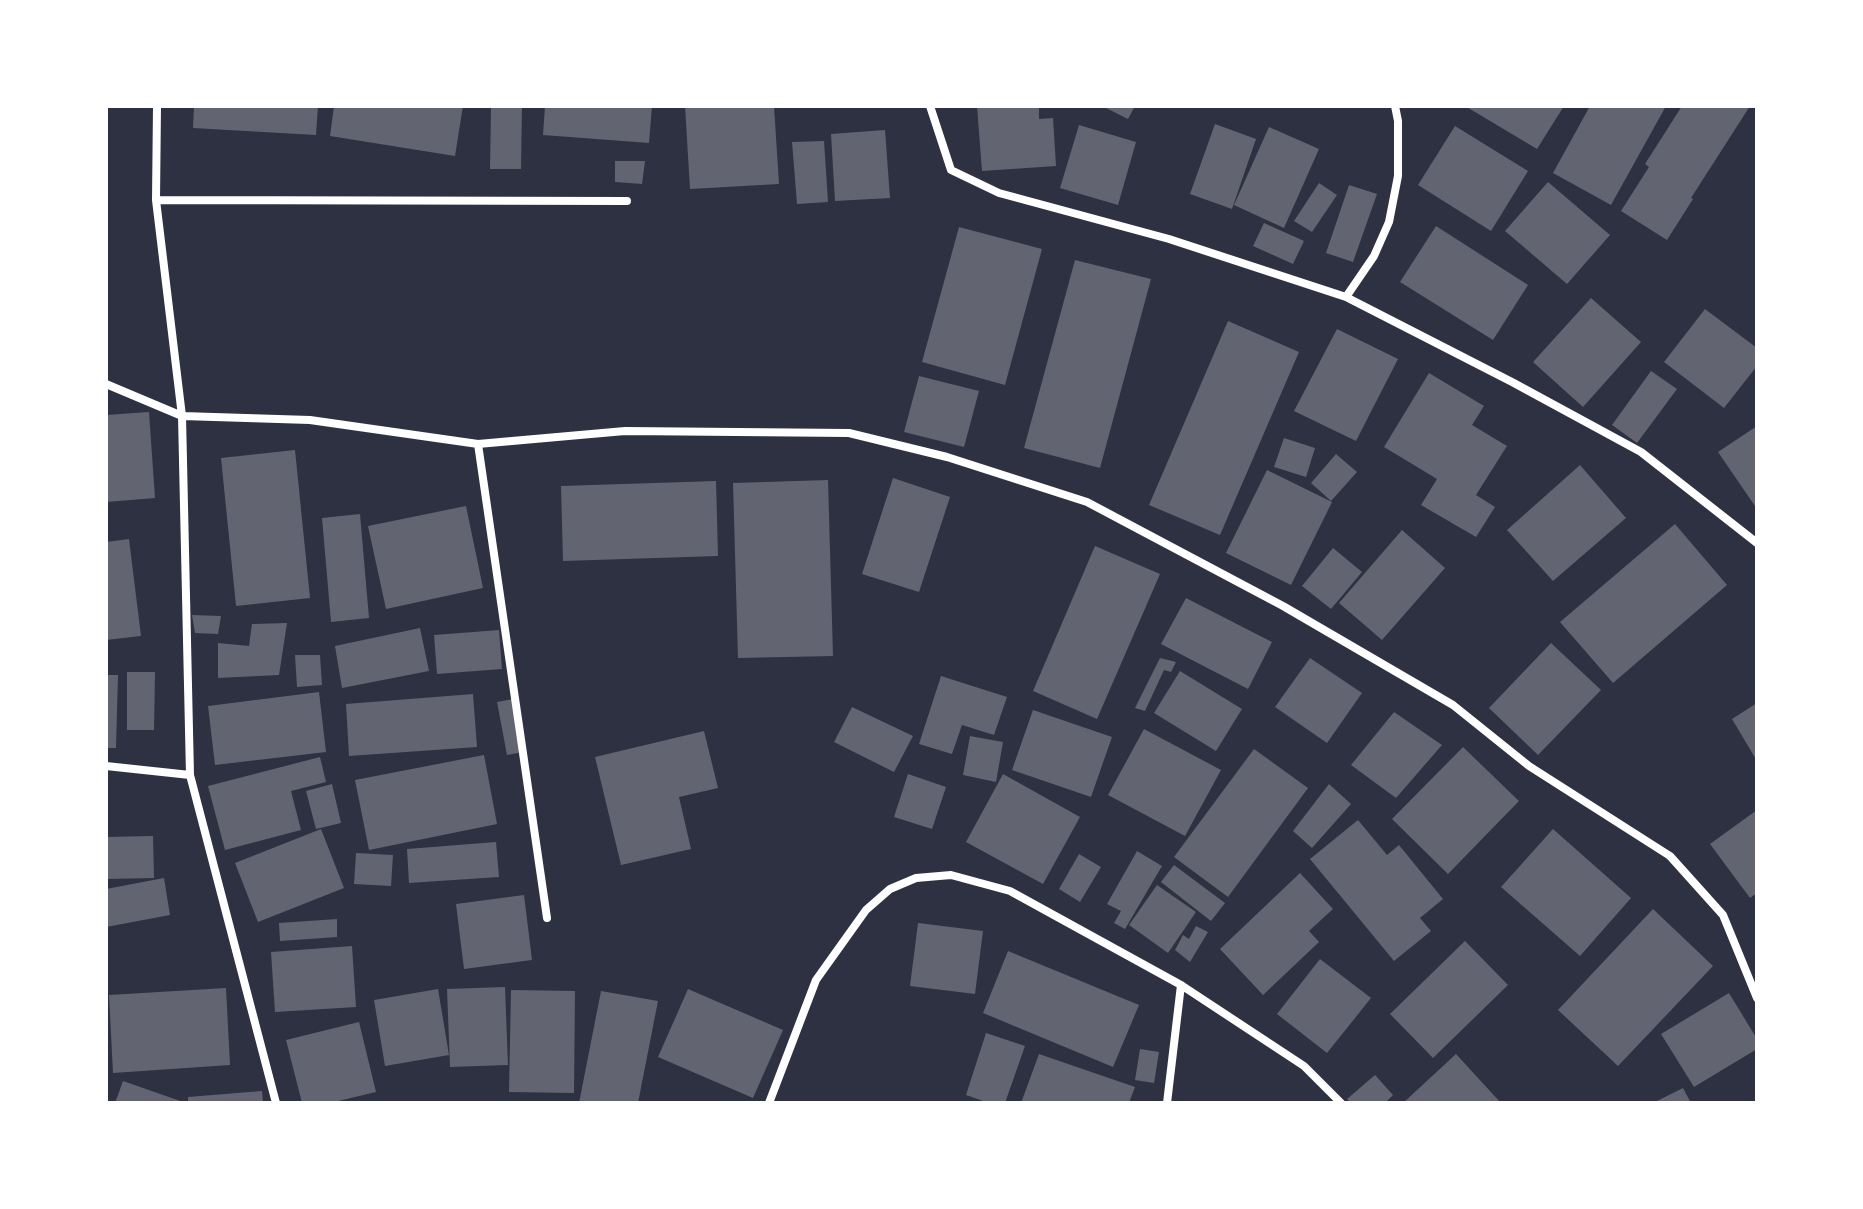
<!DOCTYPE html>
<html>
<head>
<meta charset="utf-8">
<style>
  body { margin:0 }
  #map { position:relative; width:1863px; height:1209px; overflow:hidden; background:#2d3142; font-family:Inter,sans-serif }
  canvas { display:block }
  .frame { position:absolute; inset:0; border:108px solid #fff; pointer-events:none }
</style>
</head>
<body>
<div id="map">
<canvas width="1863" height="1209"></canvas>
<div class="frame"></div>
</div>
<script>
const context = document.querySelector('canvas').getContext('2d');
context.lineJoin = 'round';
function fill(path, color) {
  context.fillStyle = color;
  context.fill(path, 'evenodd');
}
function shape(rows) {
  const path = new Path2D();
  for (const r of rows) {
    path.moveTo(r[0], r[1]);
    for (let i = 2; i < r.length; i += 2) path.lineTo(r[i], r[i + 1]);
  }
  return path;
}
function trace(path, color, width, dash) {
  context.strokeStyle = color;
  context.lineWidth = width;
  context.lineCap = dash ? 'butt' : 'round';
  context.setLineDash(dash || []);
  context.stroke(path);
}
fill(shape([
  [194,106,318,106,316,135,193,128],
  [334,106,463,106,455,156,330,136],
  [491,106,522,106,521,169,490,169],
  [545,106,652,106,649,143,543,135],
  [685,106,774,106,779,184,690,189],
  [977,106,1039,106,1039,119,1053,118,1056,166,982,171],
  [1102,106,1135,106,1128,119],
  [1465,106,1564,106,1537,149],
  [1590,106,1666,106,1611,205,1553,173],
  [1682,106,1750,106,1691,198,1693,199,1667,240,1621,211,1649,167,1645,164],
  [1215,124,1256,139,1232,209,1190,194],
  [1079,125,1136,142,1118,205,1060,188],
  [1455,126,1528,171,1491,231,1418,185],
  [1269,127,1319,149,1284,228,1234,205],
  [885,130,890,198,835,201,831,134],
  [824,141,828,202,797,204,792,142],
  [615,161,645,161,642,184,615,182],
  [1548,182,1610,235,1567,284,1505,231],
  [1319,183,1337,195,1312,232,1294,221],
  [1349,185,1377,194,1353,262,1326,253],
  [1264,223,1304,241,1293,264,1253,246],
  [1436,226,1528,285,1493,340,1400,282],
  [959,227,1042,249,1005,385,922,362],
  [1075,260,1151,279,1100,468,1024,448],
  [1591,298,1641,342,1583,407,1533,362],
  [1705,309,1757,348,1757,366,1724,408,1664,362],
  [1228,321,1299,352,1220,535,1149,505],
  [1337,329,1398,359,1356,441,1294,411],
  [1651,371,1677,389,1637,443,1612,425],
  [1429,373,1484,406,1472,425,1507,446,1476,495,1495,507,1476,537,1421,505,1437,479,1384,447],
  [919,376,979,391,964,447,904,432],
  [149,412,155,498,106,502,106,415],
  [1757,426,1757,509,1718,452],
  [1284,438,1315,448,1306,477,1274,467],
  [295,450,310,598,236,606,221,458],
  [1336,454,1357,472,1331,501,1311,483],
  [1580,465,1626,518,1553,581,1507,530],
  [1267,470,1332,502,1291,585,1226,553],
  [893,478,950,497,919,592,862,574],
  [828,480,833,656,738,658,733,483],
  [716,481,718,556,563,561,561,486],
  [466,506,483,588,386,609,368,526],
  [360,514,369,618,331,622,322,518],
  [1675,524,1727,585,1613,683,1560,622],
  [1402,530,1445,568,1382,640,1339,603],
  [129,539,141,636,106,640,106,542],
  [1095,546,1160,574,1097,719,1033,691],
  [1333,548,1362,572,1331,609,1302,586],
  [1186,598,1272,642,1248,689,1161,644],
  [192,615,221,616,218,634,195,633],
  [287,623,279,675,218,678,218,643,249,646,252,624],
  [420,628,429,671,342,688,335,646],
  [499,630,502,669,437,674,434,635],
  [1551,643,1601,690,1538,755,1489,708],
  [295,655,320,655,322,685,297,687],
  [1160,658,1176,662,1171,672,1164,670,1145,711,1135,708],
  [1310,658,1362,693,1327,743,1275,707],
  [1180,671,1242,709,1216,751,1154,713],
  [127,672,155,672,154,730,127,730],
  [106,675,118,675,116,748,106,748],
  [941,676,1007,697,994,735,962,725,952,754,919,744],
  [319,692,326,752,215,765,208,706],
  [473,694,477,747,349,756,346,704],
  [513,699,523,752,507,755,497,702],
  [1757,703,1757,761,1732,719],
  [852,707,913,736,894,772,834,742],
  [1033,710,1112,737,1091,797,1012,770],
  [1394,712,1442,745,1396,798,1351,765],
  [1144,729,1221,770,1185,836,1108,795],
  [704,731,718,788,679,797,691,849,621,865,595,757],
  [970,736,1003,742,996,782,963,775],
  [1463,747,1519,801,1448,874,1392,819],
  [1254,749,1308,788,1228,897,1174,857],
  [484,755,497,824,369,850,355,780],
  [320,757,326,782,291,791,301,830,225,850,208,786],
  [908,774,946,787,932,829,894,817],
  [1003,774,1080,817,1043,884,966,842],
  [332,784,341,823,316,829,306,791],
  [1329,784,1351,804,1312,848,1293,831],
  [1757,810,1757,893,1750,898,1710,844],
  [1358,820,1387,855,1399,845,1443,899,1420,918,1431,931,1394,961,1310,859],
  [321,829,344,888,258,922,235,863],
  [1553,829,1631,898,1580,956,1501,887],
  [153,836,154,878,106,879,106,837],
  [496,842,499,877,409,883,407,849],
  [1137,851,1162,866,1125,929,1114,923,1121,911,1107,904],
  [356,853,393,855,391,886,354,884],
  [1079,854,1101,867,1080,902,1059,889],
  [1174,865,1225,903,1211,921,1161,882],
  [1300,873,1333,909,1309,931,1319,942,1263,995,1220,949],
  [164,878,170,915,106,927,106,889],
  [1157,885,1196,912,1168,953,1129,925],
  [524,895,532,960,464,969,456,904],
  [1653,909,1713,966,1618,1066,1558,1010],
  [337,919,337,937,280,941,279,923],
  [918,923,983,931,975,994,910,986],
  [1196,926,1208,932,1190,962,1175,950,1183,935,1189,939],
  [1465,941,1508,985,1433,1058,1390,1014],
  [352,946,356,1007,275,1012,271,952],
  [1008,951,1139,1005,1113,1067,983,1013],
  [1320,959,1371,998,1327,1053,1277,1014],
  [505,987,508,1065,450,1067,447,989],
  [226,988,230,1065,113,1073,109,995],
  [438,989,449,1055,385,1066,374,1000],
  [688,989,783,1030,753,1098,658,1057],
  [511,990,575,991,574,1093,509,1092],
  [601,991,658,1001,638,1103,579,1103],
  [1729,993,1757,1039,1757,1049,1694,1087,1661,1034],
  [359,1022,376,1092,330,1103,302,1103,286,1040],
  [986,1033,1025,1046,1005,1103,989,1103,966,1095],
  [1140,1049,1159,1052,1154,1083,1135,1080],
  [1039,1054,1135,1087,1129,1103,1021,1103],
  [1456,1054,1501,1103,1403,1103],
  [1375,1075,1393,1095,1385,1103,1351,1103,1347,1099],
  [123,1081,186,1103,115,1103],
  [1683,1088,1691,1103,1653,1103],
  [262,1091,263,1103,188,1103,188,1097]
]), '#626471');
trace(shape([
  [157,106,156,200,182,416,190,775,276,1103],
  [930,106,951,170,999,193,1169,239,1346,297,1512,382,1641,452,1757,543],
  [156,200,627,201],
  [1346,297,1374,256,1389,222,1398,176,1398,121,1395,106],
  [106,384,182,416,310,420,478,444,625,431,849,433,947,457,1087,502,1283,606,1453,705,1529,766,1670,856,1723,915,1757,998],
  [478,444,547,918],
  [106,766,190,775],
  [769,1103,816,980,866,910,890,889,916,878,951,875,1010,891,1181,985,1304,1066,1341,1103],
  [1167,1103,1181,985]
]), '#fff', 8);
</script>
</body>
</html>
